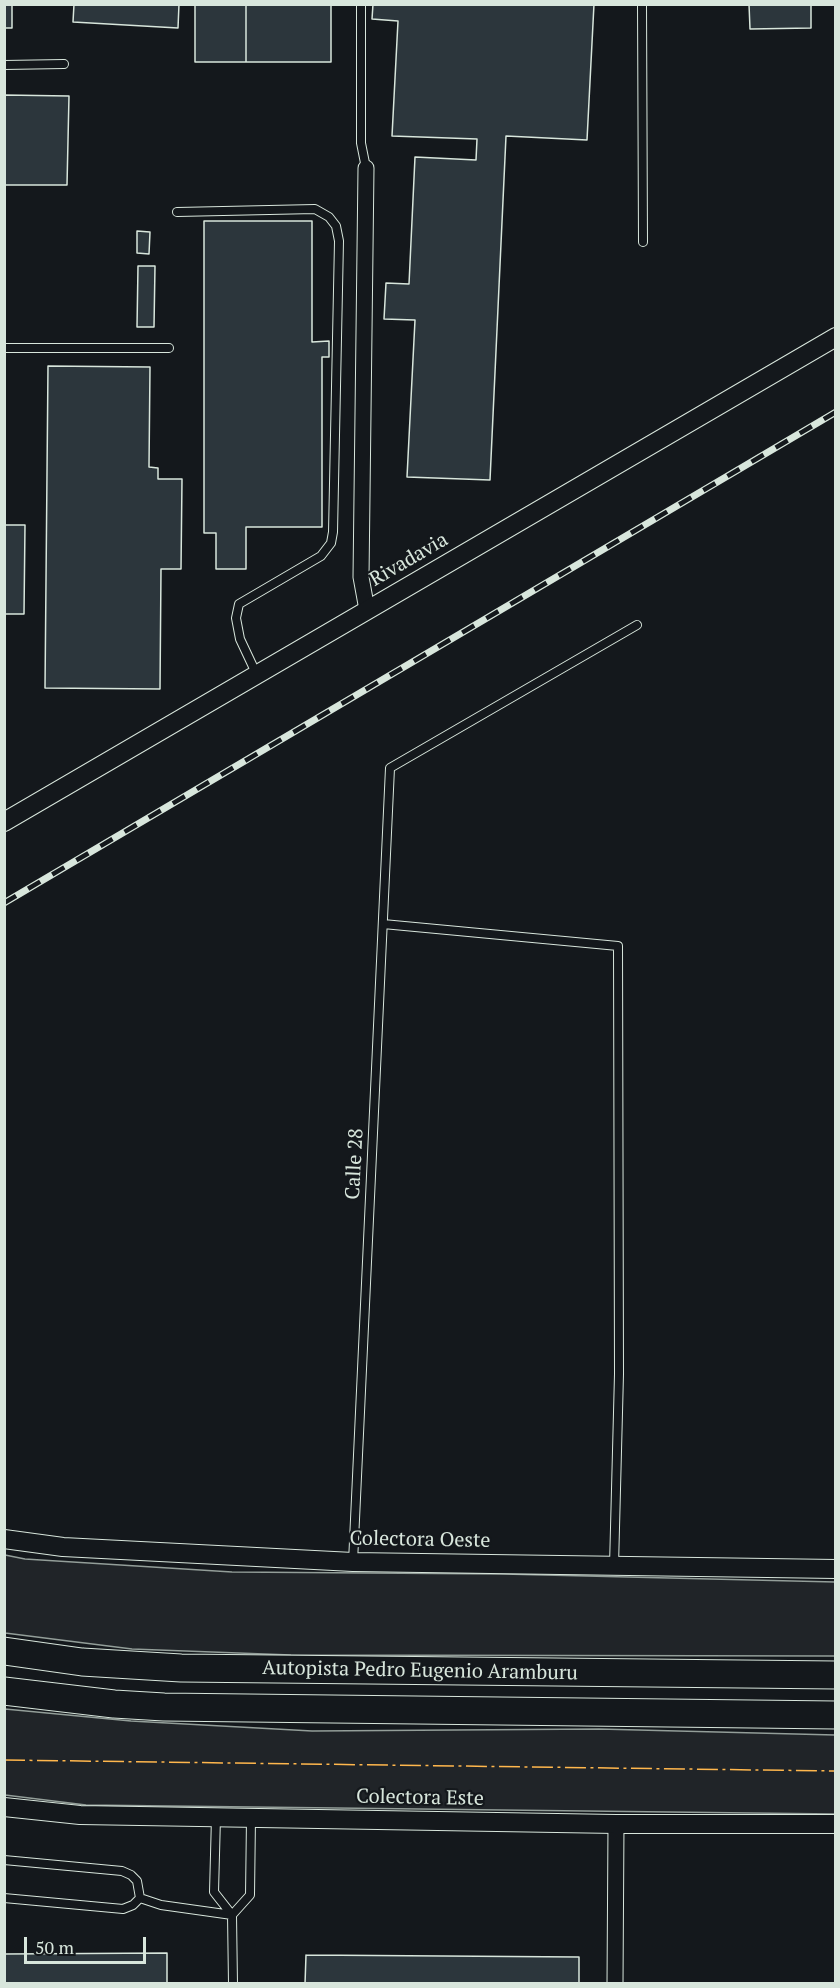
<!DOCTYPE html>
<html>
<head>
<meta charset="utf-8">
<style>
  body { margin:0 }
  #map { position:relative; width:840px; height:1988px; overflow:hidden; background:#14181c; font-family:"PT Serif",serif }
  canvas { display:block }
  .frame { position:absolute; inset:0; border:6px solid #d8e6dc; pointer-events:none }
  .scale { position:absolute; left:24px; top:1937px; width:122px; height:27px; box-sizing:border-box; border:3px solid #d8e6dc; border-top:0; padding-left:8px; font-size:18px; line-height:21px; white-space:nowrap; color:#d8e6dc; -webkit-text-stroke:4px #14181c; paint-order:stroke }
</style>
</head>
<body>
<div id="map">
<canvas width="840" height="1988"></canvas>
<div class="frame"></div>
<div class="scale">50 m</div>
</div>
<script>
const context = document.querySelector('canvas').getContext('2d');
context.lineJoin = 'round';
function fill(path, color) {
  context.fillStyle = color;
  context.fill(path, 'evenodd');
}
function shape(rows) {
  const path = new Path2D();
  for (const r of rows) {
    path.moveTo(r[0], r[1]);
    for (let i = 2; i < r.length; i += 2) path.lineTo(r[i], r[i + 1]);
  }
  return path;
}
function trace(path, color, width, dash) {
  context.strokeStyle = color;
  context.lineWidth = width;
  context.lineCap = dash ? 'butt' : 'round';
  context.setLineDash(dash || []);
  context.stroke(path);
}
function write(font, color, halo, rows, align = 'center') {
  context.font = font + ' "PT Serif",serif';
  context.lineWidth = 4.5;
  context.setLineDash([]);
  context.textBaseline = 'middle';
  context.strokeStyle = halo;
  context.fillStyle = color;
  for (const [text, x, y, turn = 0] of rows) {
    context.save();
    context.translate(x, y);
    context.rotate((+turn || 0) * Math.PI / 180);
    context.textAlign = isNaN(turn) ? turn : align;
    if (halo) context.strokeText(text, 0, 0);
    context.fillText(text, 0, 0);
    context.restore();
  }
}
const green = shape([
  [5,1555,25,1559,232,1572,503,1574,835,1582,835,1656,291,1655,132,1649,5,1633,5,1555],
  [5,1709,131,1721,312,1731,599,1729,835,1735,835,1814,86,1805,5,1795,5,1709]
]);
fill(green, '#202428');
trace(green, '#939e99', 1.5);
const building = shape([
  [4,4,12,4,12,28,4,28,4,4],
  [74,4,179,4,178,28,73,22,74,4],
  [195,4,246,4,246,62,195,62,195,4],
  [246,4,331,4,331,62,246,62,246,4],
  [373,4,594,4,587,140,506,136,490,480,407,477,415,320,384,319,386,283,409,284,415,157,476,160,477,139,392,136,398,21,372,19,373,4],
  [749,4,811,4,811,28,750,29,749,4],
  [4,95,69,96,67,185,4,185,4,95],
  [204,221,312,221,312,342,329,341,329,357,322,357,322,527,246,527,246,569,216,569,216,533,204,533,204,221],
  [137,231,150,232,149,254,137,253,137,231],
  [138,266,155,266,154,327,137,327,138,266],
  [48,366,150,367,149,467,158,468,158,479,182,479,181,569,161,569,160,689,45,688,48,366],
  [4,525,25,525,24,614,4,614,4,525],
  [167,1953,167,1984,4,1984,4,1954,167,1953],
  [306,1955,579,1957,579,1984,305,1984,306,1955]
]);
fill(building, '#2c363c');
trace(building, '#d8e6dc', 1.5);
const service = shape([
  [361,4,361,143,366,168],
  [642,4,643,242],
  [4,65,64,64],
  [177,212,315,209,329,217,336,226,339,241,333,532,331,543,321,556,239,604,236,618,240,639,256,673],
  [4,348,169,348],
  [383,924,618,946,619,1374,614,1566],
  [353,1562,390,768,637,625],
  [216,1817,214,1892,232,1915,233,1984],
  [4,1860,122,1871,131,1875,137,1881,140,1898],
  [4,1898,123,1909,133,1905,140,1898],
  [140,1898,161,1905,232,1915],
  [232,1915,250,1895,251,1818]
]);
const minor = shape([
  [366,168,361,577,367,610],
  [615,1984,616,1824]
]);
const tertiary = shape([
  [4,822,836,337],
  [4,1539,63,1547,353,1562,836,1569],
  [4,1807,80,1815,616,1824,836,1824]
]);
const motorway = shape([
  [4,1651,82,1662,181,1668,836,1675],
  [4,1691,114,1704,164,1707,836,1715]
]);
trace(service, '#d8e6dc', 10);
trace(minor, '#d8e6dc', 17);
trace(tertiary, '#d8e6dc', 20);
trace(motorway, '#d8e6dc', 29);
trace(service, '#14181c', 8);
trace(minor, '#14181c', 15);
trace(tertiary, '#14181c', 18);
trace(motorway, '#14181c', 27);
const rail = shape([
  [4,903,836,412]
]);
trace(rail, '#d8e6dc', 7);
trace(rail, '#14181c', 4.5, [14]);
trace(shape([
  [4,1760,836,1771]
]), '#ffb74d', 1.5, [21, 4.5, 3, 4.5]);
write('20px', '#d8e6dc', '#14181c', [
  ["Rivadavia",409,560,-30],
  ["Calle 28",355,1164,-87],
  ["Colectora Oeste",420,1540,1],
  ["Autopista Pedro Eugenio Aramburu",420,1671,1],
  ["Colectora Este",420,1798,1]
]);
</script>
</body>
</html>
